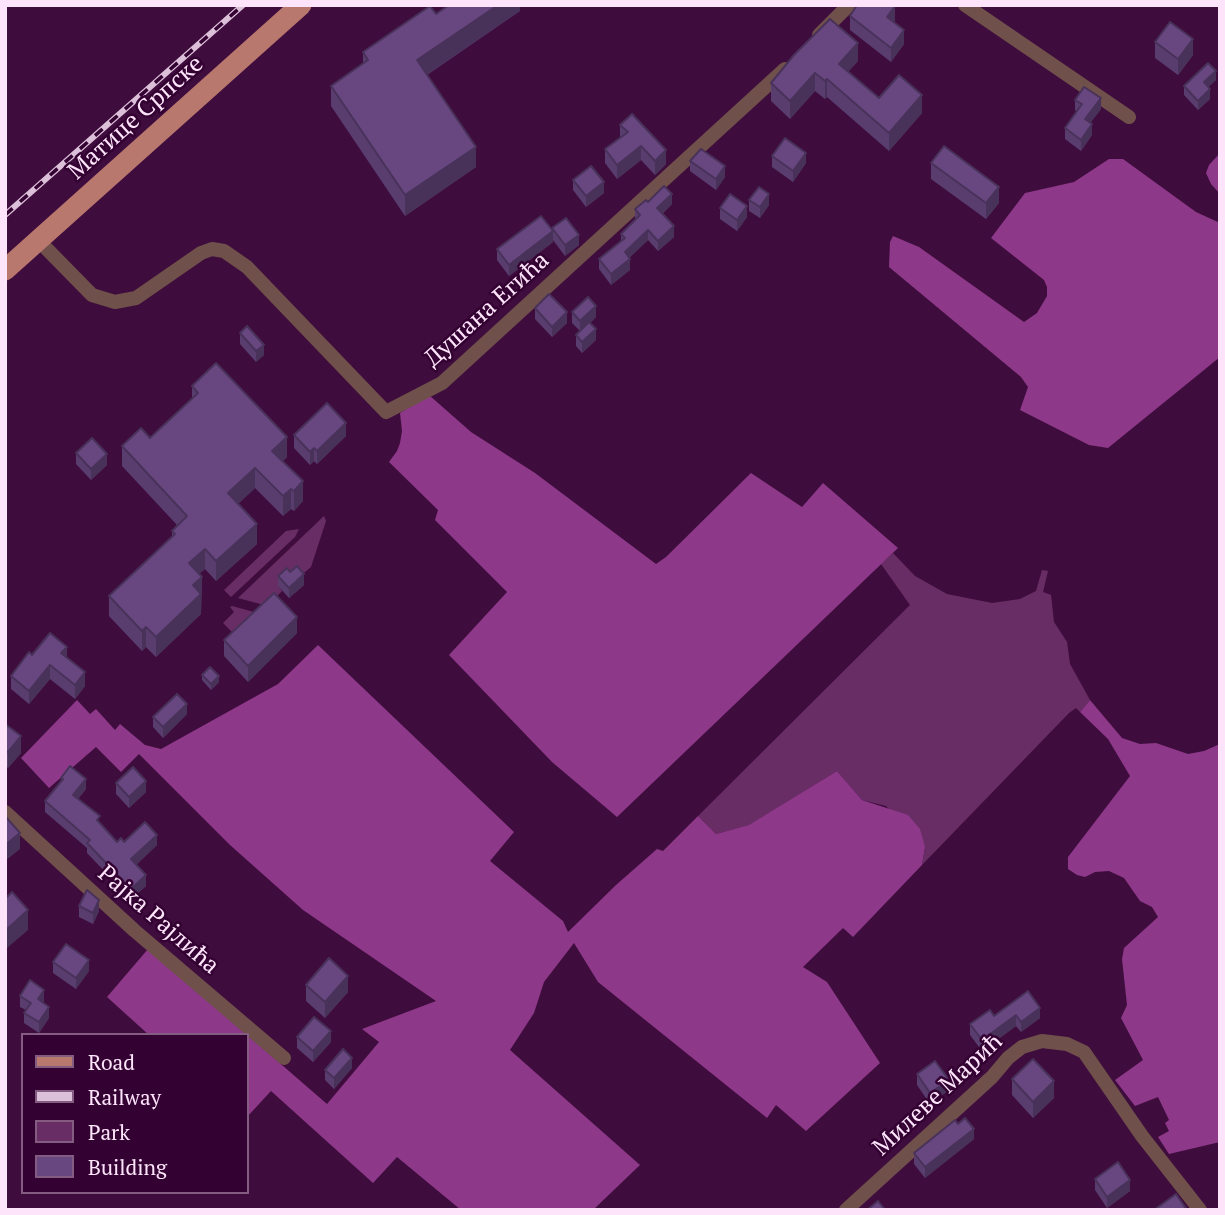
<!DOCTYPE html>
<html>
<head>
<meta charset="utf-8">
<style>
  body { margin:0 }
  #map { position:relative; width:1225px; height:1215px; overflow:hidden; background:#3f0d3d; font-family:"PT Serif",serif }
  canvas { display:block }
  .frame { position:absolute; inset:0; border:7px solid #fde4fa; pointer-events:none }
  .legend { position:absolute; left:21px; top:1033px; width:228px; height:161px; box-sizing:border-box; background:#330232; border:2px solid #845c82; margin:0; padding:9px 12px; list-style:none; font-size:21px; color:#fde4fa }
  .legend li { display:flex; align-items:center; gap:14px; height:35px }
  .legend b { width:35px; border:2px solid #845c82 }
</style>
</head>
<body>
<div id="map">
<canvas width="1225" height="1215"></canvas>
<div class="frame"></div>
<ul class="legend">
<li><b style="height:9px;background:#b9786e"></b>Road</li>
<li><b style="height:9px;background:#dcbfd9"></b>Railway</li>
<li><b style="height:19px;background:#692d66"></b>Park</li>
<li><b style="height:19px;background:#684781"></b>Building</li>
</ul>
</div>
<script>
const context = document.querySelector('canvas').getContext('2d');
context.lineJoin = 'round';
function fill(path, color) {
  context.fillStyle = color;
  context.fill(path, 'evenodd');
}
function shape(rows) {
  const path = new Path2D();
  for (const r of rows) {
    path.moveTo(r[0], r[1]);
    for (let i = 2; i < r.length; i += 2) path.lineTo(r[i], r[i + 1]);
  }
  return path;
}
function trace(path, color, width, dash) {
  context.strokeStyle = color;
  context.lineWidth = width;
  context.lineCap = dash ? 'butt' : 'round';
  context.setLineDash(dash || []);
  context.stroke(path);
}
function write(font, color, halo, rows, align = 'center') {
  context.font = font + ' "PT Serif",serif';
  context.lineWidth = 5;
  context.setLineDash([]);
  context.textBaseline = 'middle';
  context.strokeStyle = halo;
  context.fillStyle = color;
  for (const [text, x, y, turn = 0] of rows) {
    context.save();
    context.translate(x, y);
    context.rotate((+turn || 0) * Math.PI / 180);
    context.textAlign = isNaN(turn) ? turn : align;
    if (halo) context.strokeText(text, 0, 0);
    context.fillText(text, 0, 0);
    context.restore();
  }
}
fill(shape([
  [324,516,326,521,311,567,298,578,279,587,282,591,270,603,264,605,238,598],
  [299,529,295,537,231,597,224,590,286,531],
  [893,553,915,576,947,594,992,603,1020,599,1036,591,1042,570,1048,571,1043,592,1051,595,1054,622,1067,642,1070,664,1090,700,1080,712,1076,708,1069,713,922,865,925,847,886,806,862,800,837,771,750,825,716,834,698,816,910,605,881,564],
  [232,606,254,612,238,638,223,623,234,612,230,607]
]), '#692d66');
fill(shape([
  [1220,153,1220,194,1211,184,1206,173,1209,165],
  [1109,159,1123,159,1196,212,1220,223,1220,357,1108,448,1089,445,1020,410,1028,387,1021,377,889,267,890,242,893,236,919,247,1024,322,1037,313,1047,296,1047,287,1044,280,991,238,1025,193,1074,182],
  [429,395,471,432,535,473,656,564,666,557,751,473,802,507,823,483,898,548,617,817,552,762,449,655,507,592,435,520,438,510,389,462,397,451,400,443,402,431,400,413],
  [318,645,514,832,490,861,563,921,568,932,616,885,657,849,663,851,698,816,716,834,749,825,837,771,862,800,908,815,920,829,925,847,922,865,853,937,843,928,803,967,827,982,880,1063,806,1131,776,1105,767,1118,598,982,574,943,544,982,534,1013,510,1050,640,1165,593,1210,461,1210,397,1157,373,1183,271,1091,247,1117,247,1035,149,1035,107,997,148,949,327,1104,379,1042,362,1029,436,1001,303,910,230,845,139,754,121,772,96,747,49,788,21,758,77,700,90,714,96,709,115,730,120,724,145,745,161,749,278,684],
  [1090,700,1122,738,1140,744,1156,743,1188,754,1204,751,1220,744,1220,1142,1169,1154,1158,1137,1169,1131,1165,1123,1169,1120,1158,1097,1135,1106,1115,1080,1143,1060,1121,1018,1127,1005,1122,959,1124,948,1158,917,1152,907,1140,901,1124,878,1109,871,1095,872,1085,877,1077,875,1068,869,1068,857,1130,776,1108,739,1080,712]
]), '#8d3889');
trace(shape([
  [965,5,1129,117],
  [819,35,849,5],
  [39,241,92,295,115,302,136,298,201,253,212,249,224,251,247,267,386,412,442,383,785,69],
  [5,812,135,931,284,1058],
  [846,1210,992,1077,1008,1058,1022,1047,1042,1041,1067,1044,1084,1052,1142,1136,1200,1210]
]), '#70504b', 14);
trace(shape([
  [5,270,301,5]
]), '#b9786e', 21);
const rail = shape([
  [5,215,243,5]
]);
trace(rail, '#dcbfd9', 6);
trace(rail, '#330232', 3.5, [10]);
fill(shape([
  [520,5,520,11,427,75,476,167,405,216,331,106,331,86,363,64,363,52,436,14],
  [850,16,895,21,894,22,904,44,891,62,850,30],
  [1155,42,1193,55,1178,75,1155,58],
  [858,61,848,72,879,98,922,113,889,151,827,97,825,99,815,91,790,119,771,101,771,83],
  [1216,80,1208,87,1210,99,1198,110,1184,95,1184,86],
  [1075,100,1101,109,1090,123,1092,135,1081,151,1065,139,1065,128,1077,111,1075,110],
  [620,125,666,164,655,175,641,160,617,179,605,163,605,149,620,138],
  [772,156,806,163,793,182,772,167],
  [690,161,725,177,716,190,690,171],
  [931,163,999,203,986,219,931,179],
  [573,180,604,193,586,207,573,190],
  [749,200,769,205,760,218,749,211],
  [648,202,672,204,662,214,674,237,658,251,648,240,629,258,630,270,611,285,599,269,599,259,621,242,621,234,635,219,635,209],
  [720,208,747,217,737,231,720,219],
  [552,228,579,245,565,256,553,240,553,242,509,276,497,260,497,249,552,230],
  [535,308,567,323,552,337,535,319],
  [572,312,596,317,590,323,596,340,582,353,576,346,576,335,580,331,572,323],
  [240,333,264,355,256,362,240,344],
  [192,386,287,457,283,461,303,501,294,511,291,509,283,516,255,488,238,504,257,544,216,581,205,569,199,574,202,577,201,614,156,657,146,647,142,651,109,616,109,596,172,537,172,531,177,525,122,466,122,446,150,438,192,398],
  [294,435,346,436,317,464,314,461,310,465,294,448],
  [76,453,107,465,91,480,76,464],
  [278,576,304,585,289,598,278,586],
  [297,633,248,682,224,656,224,640],
  [32,655,67,657,85,686,75,699,50,679,29,704,11,689,11,676],
  [202,675,219,682,211,690,202,680],
  [187,714,163,738,153,727,153,717],
  [5,724,21,753,8,768,5,766],
  [61,778,86,789,78,799,117,842,157,845,136,865,146,886,131,899,87,853,87,848,45,812,45,801,61,782],
  [116,783,146,792,129,808,116,794],
  [79,906,99,911,93,924,79,917],
  [53,962,89,971,76,989,53,973],
  [306,985,348,992,325,1018,306,1001],
  [1028,991,1040,1018,1021,1032,1016,1026,982,1051,970,1035,970,1024,994,1016],
  [20,996,44,1001,43,1003,49,1018,39,1033,24,1023,24,1013,26,1010,20,1007],
  [297,1037,331,1042,313,1062,297,1048],
  [352,1068,334,1089,325,1080,325,1070],
  [917,1074,949,1090,930,1104,917,1085],
  [1012,1079,1054,1098,1033,1118,1012,1095],
  [974,1139,925,1178,914,1164,914,1153],
  [1095,1179,1130,1191,1107,1208,1095,1190]
]), '#593d6f');
fill(shape([
  [498,5,520,5,520,11,417,81,417,60],
  [895,6,895,21,887,32,887,17],
  [904,30,904,44,891,62,891,48],
  [1193,39,1193,55,1178,75,1178,59],
  [858,43,858,61,839,82,839,64],
  [1216,71,1216,80,1204,91,1204,82],
  [815,73,815,91,790,119,790,101],
  [827,79,827,97,825,99,825,81],
  [1210,89,1210,99,1198,110,1198,101],
  [922,95,922,113,889,151,889,133],
  [1101,98,1101,109,1085,130,1085,119],
  [1092,124,1092,135,1081,151,1081,140],
  [641,146,641,160,617,179,617,165],
  [476,147,476,167,405,216,405,195],
  [666,150,666,164,655,175,655,161],
  [806,153,806,163,793,182,793,171],
  [725,166,725,177,716,190,716,179],
  [604,182,604,193,586,207,586,196],
  [999,187,999,203,986,219,986,203],
  [672,194,672,204,657,219,657,208],
  [769,194,769,205,760,218,760,207],
  [747,206,747,217,737,231,737,220],
  [674,226,674,237,658,251,658,241],
  [648,230,648,240,625,262,625,252],
  [553,231,553,242,509,276,509,265],
  [579,235,579,245,565,256,565,245],
  [630,259,630,270,611,285,611,274],
  [596,306,596,317,580,332,580,321],
  [567,312,567,323,552,337,552,327],
  [596,329,596,340,582,353,582,342],
  [264,345,264,355,256,362,256,351],
  [346,423,346,436,317,464,317,451],
  [287,437,287,457,272,471,272,451],
  [314,448,314,461,310,465,310,452],
  [107,454,107,465,91,480,91,469],
  [255,468,255,488,228,513,228,493],
  [303,481,303,501,294,511,294,491],
  [291,489,291,509,283,516,283,496],
  [257,524,257,544,216,581,216,561],
  [205,549,205,569,189,583,189,563],
  [304,574,304,585,289,598,289,588],
  [202,577,201,614,156,657,156,637,193,585],
  [297,617,297,633,248,682,248,666],
  [146,627,146,647,142,651,142,631],
  [67,647,67,660,61,653],
  [50,665,50,679,29,704,29,691],
  [85,672,85,686,75,699,75,685],
  [219,676,219,682,211,690,211,684],
  [187,704,187,714,163,738,163,727],
  [21,736,21,753,8,768,8,752],
  [86,779,86,789,73,805,73,795],
  [146,781,146,792,129,808,129,797],
  [20,833,20,849,5,861,5,845],
  [157,835,157,845,131,870,131,859],
  [146,875,146,886,131,899,131,889],
  [99,900,99,911,93,924,93,913],
  [28,910,28,930,7,948,7,960,5,962,5,931],
  [89,960,89,971,76,989,76,978],
  [348,976,348,992,325,1018,325,1002],
  [44,990,44,1001,38,1010,38,999],
  [49,1007,49,1018,39,1033,39,1022],
  [1040,1008,1040,1018,1021,1032,1021,1022],
  [1016,1015,1016,1026,982,1051,982,1040],
  [331,1031,331,1042,313,1062,313,1051],
  [352,1058,352,1068,334,1089,334,1078],
  [949,1080,949,1090,930,1104,930,1093],
  [1054,1081,1054,1098,1033,1118,1033,1102],
  [974,1129,974,1139,925,1178,925,1167],
  [1130,1180,1130,1191,1107,1208,1107,1197]
]), '#49325a');
const building = shape([
  [449,5,498,5,417,60,476,147,405,195,331,86,368,60,363,52,430,6,436,14,449,5],
  [857,5,895,6,887,17,904,30,891,48,850,16,857,5],
  [830,19,858,43,839,64,879,98,899,75,922,95,889,133,827,79,825,81,815,73,790,101,771,83,794,55,830,19],
  [1170,22,1193,39,1178,59,1155,42,1170,22],
  [1208,63,1216,71,1204,82,1210,89,1198,101,1184,86,1208,63],
  [1084,87,1101,98,1085,119,1092,124,1081,140,1065,128,1082,104,1075,100,1084,87],
  [632,114,666,150,655,161,641,146,617,165,605,149,628,132,620,125,632,114],
  [785,138,806,153,793,171,772,156,785,138],
  [944,146,999,187,986,203,931,163,944,146],
  [701,149,725,166,716,179,690,161,701,149],
  [591,166,604,182,586,196,573,180,591,166],
  [664,186,672,194,657,208,674,226,658,241,648,230,625,252,630,259,611,274,599,259,625,238,621,234,640,215,635,209,646,200,648,202,664,186],
  [759,187,769,194,760,207,749,200,759,187],
  [730,194,747,206,737,220,720,208,730,194],
  [541,216,553,231,509,265,497,249,541,216],
  [566,218,579,235,565,245,552,228,566,218],
  [549,294,567,312,552,327,535,308,549,294],
  [588,297,596,306,580,321,572,312,588,297],
  [589,322,596,329,582,342,576,335,589,322],
  [247,326,264,345,256,351,240,333,247,326],
  [216,363,287,437,272,451,303,481,294,491,291,489,283,496,255,468,228,493,257,524,216,561,205,549,189,563,202,577,193,585,201,594,156,637,146,627,142,631,109,596,175,534,172,531,187,516,122,446,141,428,150,438,198,393,192,386,216,363],
  [327,403,346,423,317,451,314,448,310,452,294,435,327,403],
  [92,438,107,454,91,469,76,453,92,438],
  [297,566,304,574,289,588,278,576,287,568,290,572,297,566],
  [274,593,297,617,248,666,224,640,274,593],
  [50,633,67,647,61,653,85,672,75,685,50,665,29,691,11,676,29,652,32,655,50,633],
  [210,667,219,676,211,684,202,675,210,667],
  [177,694,187,704,163,727,153,717,177,694],
  [5,724,21,736,8,752,5,750,5,724],
  [70,766,86,779,73,795,100,816,97,820,117,842,121,838,124,842,145,822,157,835,131,859,146,875,131,889,87,843,90,840,45,801,63,779,61,778,70,766],
  [133,767,146,781,129,797,116,783,133,767],
  [5,816,20,833,5,845,5,816],
  [87,890,99,900,93,913,79,906,87,890],
  [12,892,28,910,5,931,5,899,12,892],
  [66,944,89,960,76,978,53,962,66,944],
  [329,958,348,976,325,1002,306,985,329,958],
  [30,980,44,990,38,999,49,1007,39,1022,24,1013,31,1003,20,996,30,980],
  [1028,991,1040,1008,1021,1022,1016,1015,982,1040,970,1024,990,1010,994,1016,1028,991],
  [314,1017,331,1031,313,1051,297,1037,314,1017],
  [343,1049,352,1058,334,1078,325,1070,343,1049],
  [1033,1059,1054,1081,1033,1102,1012,1079,1033,1059],
  [935,1061,949,1080,930,1093,917,1074,935,1061],
  [965,1118,974,1129,925,1167,914,1153,955,1120,958,1124,965,1118],
  [1118,1162,1130,1180,1107,1197,1095,1179,1118,1162],
  [1176,1194,1187,1210,1154,1210,1176,1194],
  [878,1201,885,1210,867,1210,878,1201]
]);
fill(building, '#684781');
trace(building, '#49325a', 2);
write('24px', '#fde4fa', '#330232', [
  ["Матице Српске",136,118,-42],
  ["Душана Егића",487,310,-42],
  ["Рајка Рајлића",158,920,41],
  ["Милеве Мaрић",938,1095,-43]
]);
</script>
</body>
</html>
